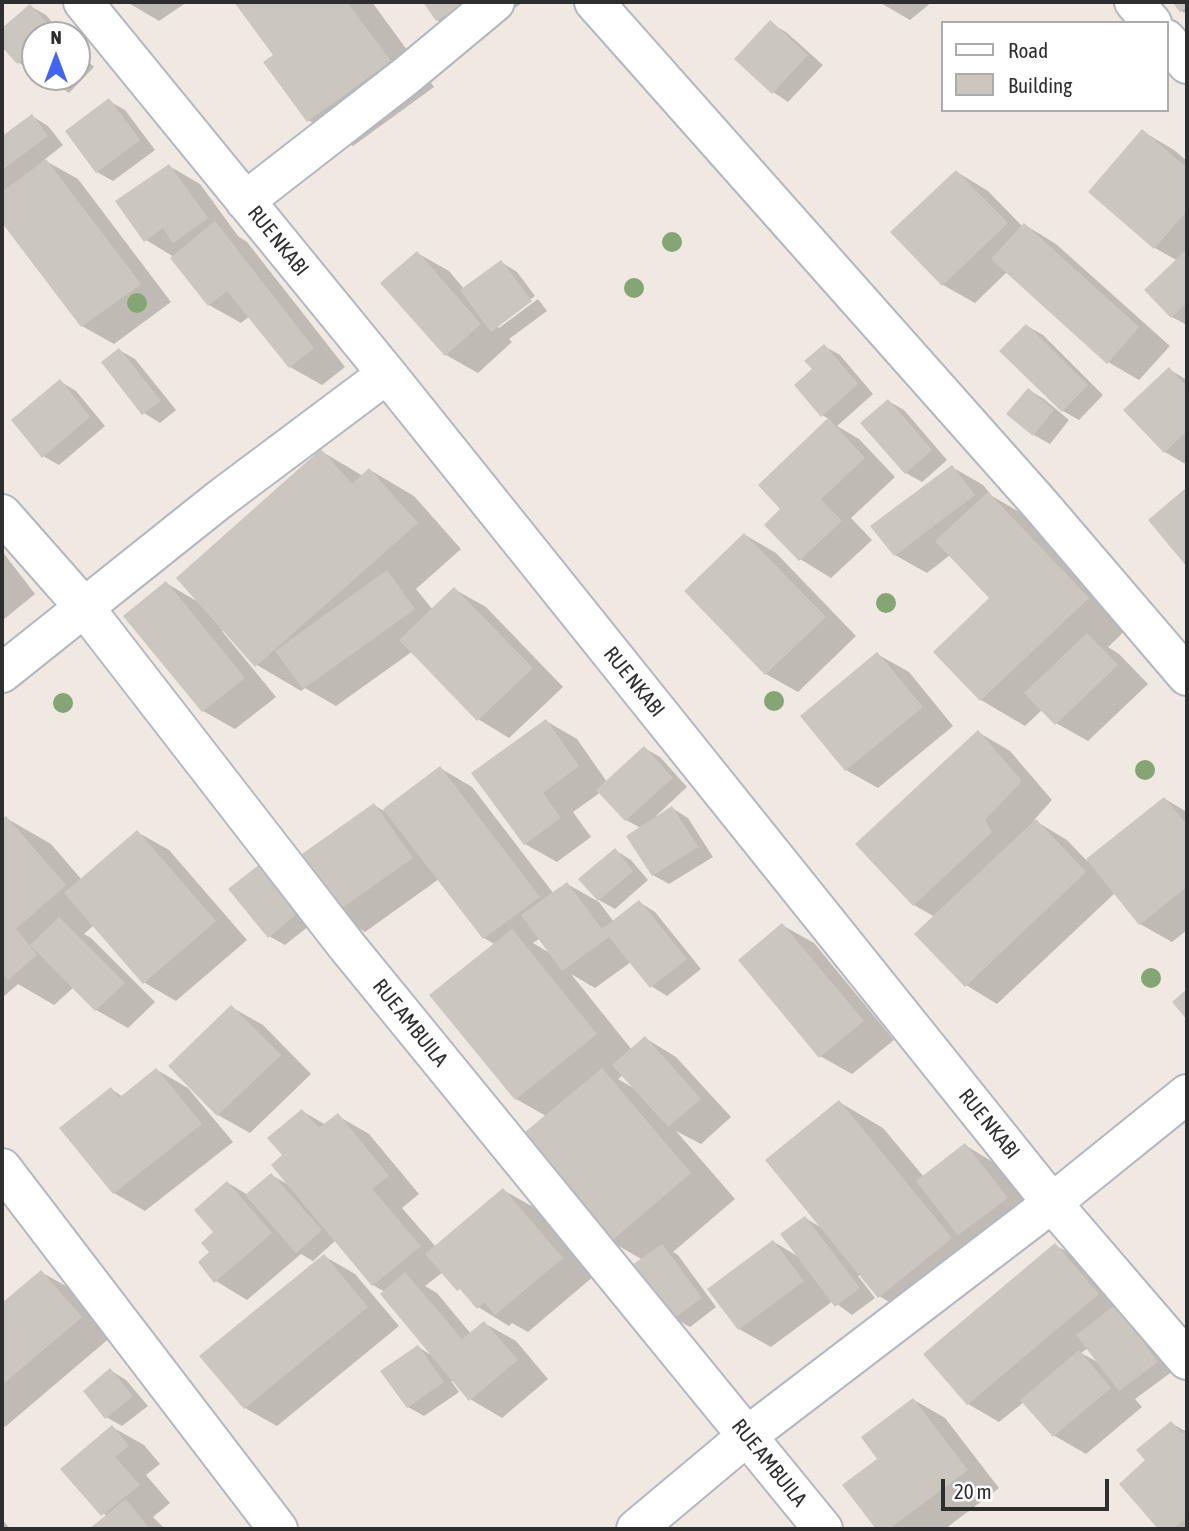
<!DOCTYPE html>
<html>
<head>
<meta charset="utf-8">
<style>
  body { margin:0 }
  #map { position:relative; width:1189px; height:1531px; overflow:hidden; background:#efe9e1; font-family:"Asap Condensed",sans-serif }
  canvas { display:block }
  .frame { position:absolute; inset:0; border:4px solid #2e2e2e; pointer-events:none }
  .legend { position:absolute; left:941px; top:21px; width:228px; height:91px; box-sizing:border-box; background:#fff; border:2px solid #ababab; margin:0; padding:9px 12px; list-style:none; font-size:21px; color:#2e2e2e }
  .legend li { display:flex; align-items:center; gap:14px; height:35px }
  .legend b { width:35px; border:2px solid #ababab }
  .north { position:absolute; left:21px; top:21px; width:70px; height:70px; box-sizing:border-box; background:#fff; border:2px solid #ababab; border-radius:50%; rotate:0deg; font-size:19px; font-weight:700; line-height:28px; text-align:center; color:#2e2e2e }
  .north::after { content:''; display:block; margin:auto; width:24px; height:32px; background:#4264fb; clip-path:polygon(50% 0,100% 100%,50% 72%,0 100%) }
  .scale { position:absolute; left:941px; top:1479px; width:168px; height:32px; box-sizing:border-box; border:4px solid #2e2e2e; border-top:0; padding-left:9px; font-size:21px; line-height:24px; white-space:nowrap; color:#2e2e2e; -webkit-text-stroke:5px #fff; paint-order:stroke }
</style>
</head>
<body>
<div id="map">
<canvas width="1189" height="1531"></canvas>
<div class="frame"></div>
<ul class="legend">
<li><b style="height:9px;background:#fff"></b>Road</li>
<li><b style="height:19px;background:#cbc7bf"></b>Building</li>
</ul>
<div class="north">N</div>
<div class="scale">20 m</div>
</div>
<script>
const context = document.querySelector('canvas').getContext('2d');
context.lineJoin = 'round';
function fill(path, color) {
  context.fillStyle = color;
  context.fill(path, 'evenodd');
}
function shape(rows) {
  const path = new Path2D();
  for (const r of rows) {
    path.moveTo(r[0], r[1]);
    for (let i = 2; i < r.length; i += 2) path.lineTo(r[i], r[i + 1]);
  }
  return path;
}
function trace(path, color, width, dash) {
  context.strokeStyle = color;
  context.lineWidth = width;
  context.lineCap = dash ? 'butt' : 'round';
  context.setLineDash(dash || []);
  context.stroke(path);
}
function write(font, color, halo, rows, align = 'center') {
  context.font = font + ' "Asap Condensed",sans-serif';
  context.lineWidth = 5;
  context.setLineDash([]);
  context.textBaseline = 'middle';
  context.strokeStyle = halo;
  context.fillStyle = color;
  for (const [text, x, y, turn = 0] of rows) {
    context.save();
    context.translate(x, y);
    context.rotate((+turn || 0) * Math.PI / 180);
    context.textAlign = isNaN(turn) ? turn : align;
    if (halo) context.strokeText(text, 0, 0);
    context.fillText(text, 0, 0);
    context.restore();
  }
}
fill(shape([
  [127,2,187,2,159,21],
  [236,2,372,2,434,87,353,146,308,120,276,55],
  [425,2,524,2,468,38,437,20],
  [879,2,932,2,910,20],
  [1174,2,1187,2,1187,14,1181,11],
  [30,6,46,15,63,35,35,35,35,72,19,63,2,44,2,30],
  [770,23,786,32,823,65,788,102,773,92],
  [77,51,94,67,69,93,46,77,77,77],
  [109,101,125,110,155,150,113,181,97,172],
  [32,116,48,126,63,145,44,160,78,179,171,302,114,344,82,326,2,220,2,138],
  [1142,131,1174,150,1187,161,1187,325,1172,317,1178,261,1155,248,1090,192],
  [169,166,200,184,238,236,247,242,345,367,322,385,290,367,250,316,241,323,209,305,174,257,146,240],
  [957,172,988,191,1023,227,1025,225,1056,244,1170,346,1139,380,1108,362,1007,272,975,303,943,285,893,232],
  [417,253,449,271,464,289,501,262,517,272,535,296,496,325,499,328,538,299,547,311,509,339,512,342,478,373,446,355],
  [1027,326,1043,335,1103,395,1079,420,1063,411],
  [824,346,840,355,873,394,837,426,859,439,895,477,851,518,872,540,831,578,800,559,782,509,829,419,822,415,814,369],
  [119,350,135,359,176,410,160,423,144,413],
  [1169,369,1187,380,1187,465,1165,452],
  [61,382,76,391,105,426,59,465,43,456],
  [1029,390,1044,399,1069,420,1050,444,1034,435],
  [888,401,904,410,947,460,922,482,906,473],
  [321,451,363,476,370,470,414,496,461,549,416,589,433,610,454,589,486,607,563,687,509,738,478,719,413,651,336,706,305,688,301,691,257,665,224,629,222,631,276,697,235,729,203,711,125,616,166,583,200,603],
  [952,467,983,485,992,496,1033,520,1132,624,1108,647,1119,654,1148,684,1088,741,1056,723,1043,709,1025,726,981,700,991,598,950,555,927,573,895,555],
  [745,535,776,553,856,636,798,692,766,674],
  [2,551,35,594,3,620,2,619],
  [877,654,909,672,953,726,878,788,846,770],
  [546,721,577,739,607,782,644,748,660,757,687,787,656,816,657,818,672,808,688,818,713,857,669,884,653,875,641,828,626,820,601,792,573,812,591,837,557,862,525,844,473,773],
  [978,732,1010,751,1052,800,1034,820,1067,840,1087,861,1165,799,1187,812,1187,930,1172,942,1140,924,1115,893,997,1004,966,985,935,917,914,905],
  [440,768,472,787,554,894,567,884,599,902,614,922,639,902,655,912,701,969,667,996,651,986,631,962,595,988,571,974,632,1050,645,1038,676,1057,731,1117,701,1144,676,1131,735,1199,673,1252,678,1255,716,1307,690,1327,674,1318,643,1260,610,1241,546,1116,516,1099,496,945,484,938,439,879,365,932,333,914,374,805,384,811],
  [540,938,553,955,533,943],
  [623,1075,635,1089,618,1079],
  [6,818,51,844,82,880,137,832,169,850,247,940,176,1001,145,983,94,925,84,934,91,938,155,1002,128,1028,96,1010,74,987,54,1005,18,984,2,998,2,822],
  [615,850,631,860,648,880,615,909,599,900],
  [231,889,319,918,285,945,269,936],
  [782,925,814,943,894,1040,852,1074,820,1056],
  [231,1007,263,1025,311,1074,250,1133,218,1115],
  [157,1070,188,1088,233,1142,145,1211,114,1193,111,1089,123,1097],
  [839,1102,883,1128,924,1177,965,1145,996,1164,1038,1217,924,1322,879,1296,861,1274,858,1276,875,1298,852,1315,833,1301,771,1347,739,1329,774,1242,799,1257,805,1218,822,1228],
  [302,1111,326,1125,338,1116,369,1134,419,1194,402,1208,436,1247,503,1190,535,1208,594,1276,528,1332,512,1323,509,1326,478,1307,443,1272,425,1286,437,1293,471,1334,484,1323,516,1341,548,1379,502,1418,470,1399,454,1380,451,1381,459,1392,424,1416,408,1407,418,1347,433,1356,385,1292,373,1285,336,1240,313,1261,301,1254,247,1300,216,1281,211,1252,228,1183,248,1195,271,1175,291,1186,284,1155],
  [1055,1245,1087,1263,1173,1371,1135,1399,1142,1407,1086,1454,1055,1436,1024,1402,999,1422,968,1404],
  [1088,1348,1101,1364,1081,1353],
  [324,1256,355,1274,399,1326,277,1426,245,1408],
  [41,1272,73,1290,112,1336,5,1427,2,1425,2,1305],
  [110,1370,126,1380,148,1406,122,1426,106,1417],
  [914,1400,945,1418,999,1488,945,1529,878,1529,845,1485,879,1459],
  [1171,1423,1187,1432,1187,1529,1160,1529,1121,1484,1147,1461],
  [112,1427,144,1445,160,1464,146,1475,170,1503,153,1517,165,1529,92,1529,107,1517,63,1469],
  [2,1519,10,1529,2,1529]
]), '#0003');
fill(shape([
  [234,2,347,2,391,61,307,122,263,62,273,55],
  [423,2,465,2,436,21],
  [1172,2,1187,2,1187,6,1180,12],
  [30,4,54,31,50,35,35,35,35,48,17,64,2,47,2,28],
  [770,20,808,55,772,94,734,59],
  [109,98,140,140,96,173,65,131],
  [32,114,48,136,2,170,2,136],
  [1142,129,1187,168,1187,211,1154,249,1088,192],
  [46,159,141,284,81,327,2,223,2,192],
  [169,164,208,218,173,243,163,228,144,242,115,201],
  [956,170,1008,223,942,286,890,232],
  [215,221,314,348,289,368,227,291,208,306,170,258],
  [1024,223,1139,327,1107,364,991,259],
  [1187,249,1187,303,1171,318,1144,290],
  [417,251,481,324,445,356,380,283],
  [501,260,532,301,491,332,460,290],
  [1026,324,1088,385,1062,412,999,351],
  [824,344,858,384,821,417,794,385,812,369,804,361],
  [119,348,161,401,142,415,101,362],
  [1169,367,1187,387,1187,431,1164,453,1123,410],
  [60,379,90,417,42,458,11,420],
  [1028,388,1054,410,1033,436,1006,414],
  [888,399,932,450,905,474,860,423],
  [828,418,865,458,821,499,842,521,799,561,764,525,780,509,758,485],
  [321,449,352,484,369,468,418,523,255,667,176,578],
  [952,465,975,495,894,556,870,526],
  [1187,487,1187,567,1148,520],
  [988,492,1089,598,980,701,933,652,989,598,935,541],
  [744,533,826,617,765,675,684,591],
  [387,570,415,609,303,689,275,651],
  [166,581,245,678,202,712,123,616],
  [454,587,533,668,477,721,399,640],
  [1087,633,1118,665,1055,725,1024,693],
  [877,652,923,707,845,771,800,716],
  [546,719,579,766,543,793,561,818,524,845,471,773],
  [978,730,1022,781,985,820,992,832,913,906,855,844],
  [644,746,673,778,625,821,596,790],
  [440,766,540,897,483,939,383,809],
  [1164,797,1187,825,1187,887,1139,925,1086,859],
  [374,803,413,858,332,915,292,861],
  [672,806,698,847,652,876,626,836],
  [6,816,66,885,16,929,37,955,8,980,2,973,2,819],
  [1036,819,1086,872,965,987,914,934],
  [137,830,216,921,143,984,64,893],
  [615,848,633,871,598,901,578,879],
  [265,860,304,908,268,938,228,889],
  [567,882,602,929,639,900,687,959,650,988,609,937,562,971,521,915],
  [59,917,125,983,95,1011,30,945],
  [782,923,864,1021,819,1058,738,960],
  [512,929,597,1034,515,1100,429,995],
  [1187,989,1187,1020,1172,1002],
  [231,1005,281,1055,217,1116,168,1066],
  [645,1036,701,1099,668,1127,612,1065],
  [156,1068,202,1124,113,1194,59,1128,111,1087,119,1098],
  [602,1068,691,1173,609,1243,519,1137],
  [839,1100,952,1238,878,1298,765,1160],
  [302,1109,319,1128,338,1113,389,1176,372,1189,421,1246,372,1286,271,1165,282,1155,267,1138],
  [965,1143,1008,1198,958,1235,916,1181],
  [271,1173,322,1230,296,1253,245,1195],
  [227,1181,272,1233,214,1283,198,1262,209,1252,201,1243,213,1232,194,1210],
  [503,1188,563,1258,495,1315,484,1302,477,1309,460,1289,457,1291,425,1254],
  [805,1216,860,1288,835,1307,780,1234],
  [773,1240,804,1281,738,1330,707,1289],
  [1055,1243,1099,1294,967,1405,923,1354],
  [662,1244,702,1298,673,1319,632,1265],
  [324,1254,368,1307,244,1409,199,1356],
  [41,1270,82,1317,2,1385,2,1303],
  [405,1272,462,1339,484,1321,518,1360,469,1401,380,1294],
  [1115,1305,1158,1362,1119,1391,1076,1335],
  [418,1345,444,1382,407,1408,380,1371],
  [1079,1350,1111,1388,1053,1437,1020,1400],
  [110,1368,133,1396,105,1419,83,1391],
  [913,1398,968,1470,889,1529,876,1529,842,1485,877,1459,861,1437],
  [1171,1421,1182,1434,1187,1430,1187,1517,1173,1529,1158,1529,1119,1484,1145,1460,1136,1450],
  [112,1425,129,1446,115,1457,140,1485,101,1516,60,1469],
  [126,1499,150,1529,89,1529]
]), '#cbc7bf');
const minor = shape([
  [83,2,387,374,1052,1203,1187,1360],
  [594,2,1039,503,1187,676],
  [1134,2,1152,23],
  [1166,39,1187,64],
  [245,201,406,76,495,2],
  [2,514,84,607,346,945,823,1529],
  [2,673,220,499,387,374],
  [2,1168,278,1529],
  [636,1529,747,1436,1052,1203,1187,1094]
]);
trace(minor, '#b4b7c1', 42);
trace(minor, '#fff', 38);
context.fillStyle = '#84a574';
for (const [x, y] of [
  [672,242],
  [634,288],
  [137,303],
  [886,603],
  [774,701],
  [63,703],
  [1145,770],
  [1151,978]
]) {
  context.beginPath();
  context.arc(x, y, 10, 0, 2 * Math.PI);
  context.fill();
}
write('21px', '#2e2e2e', '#fff', [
  ["RUE NKABI",278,241,51],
  ["RUE NKABI",634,682,51],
  ["RUE AMBUILA",410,1023,51],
  ["RUE NKABI",989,1124,51],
  ["RUE AMBUILA",769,1463,51]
]);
</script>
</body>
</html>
